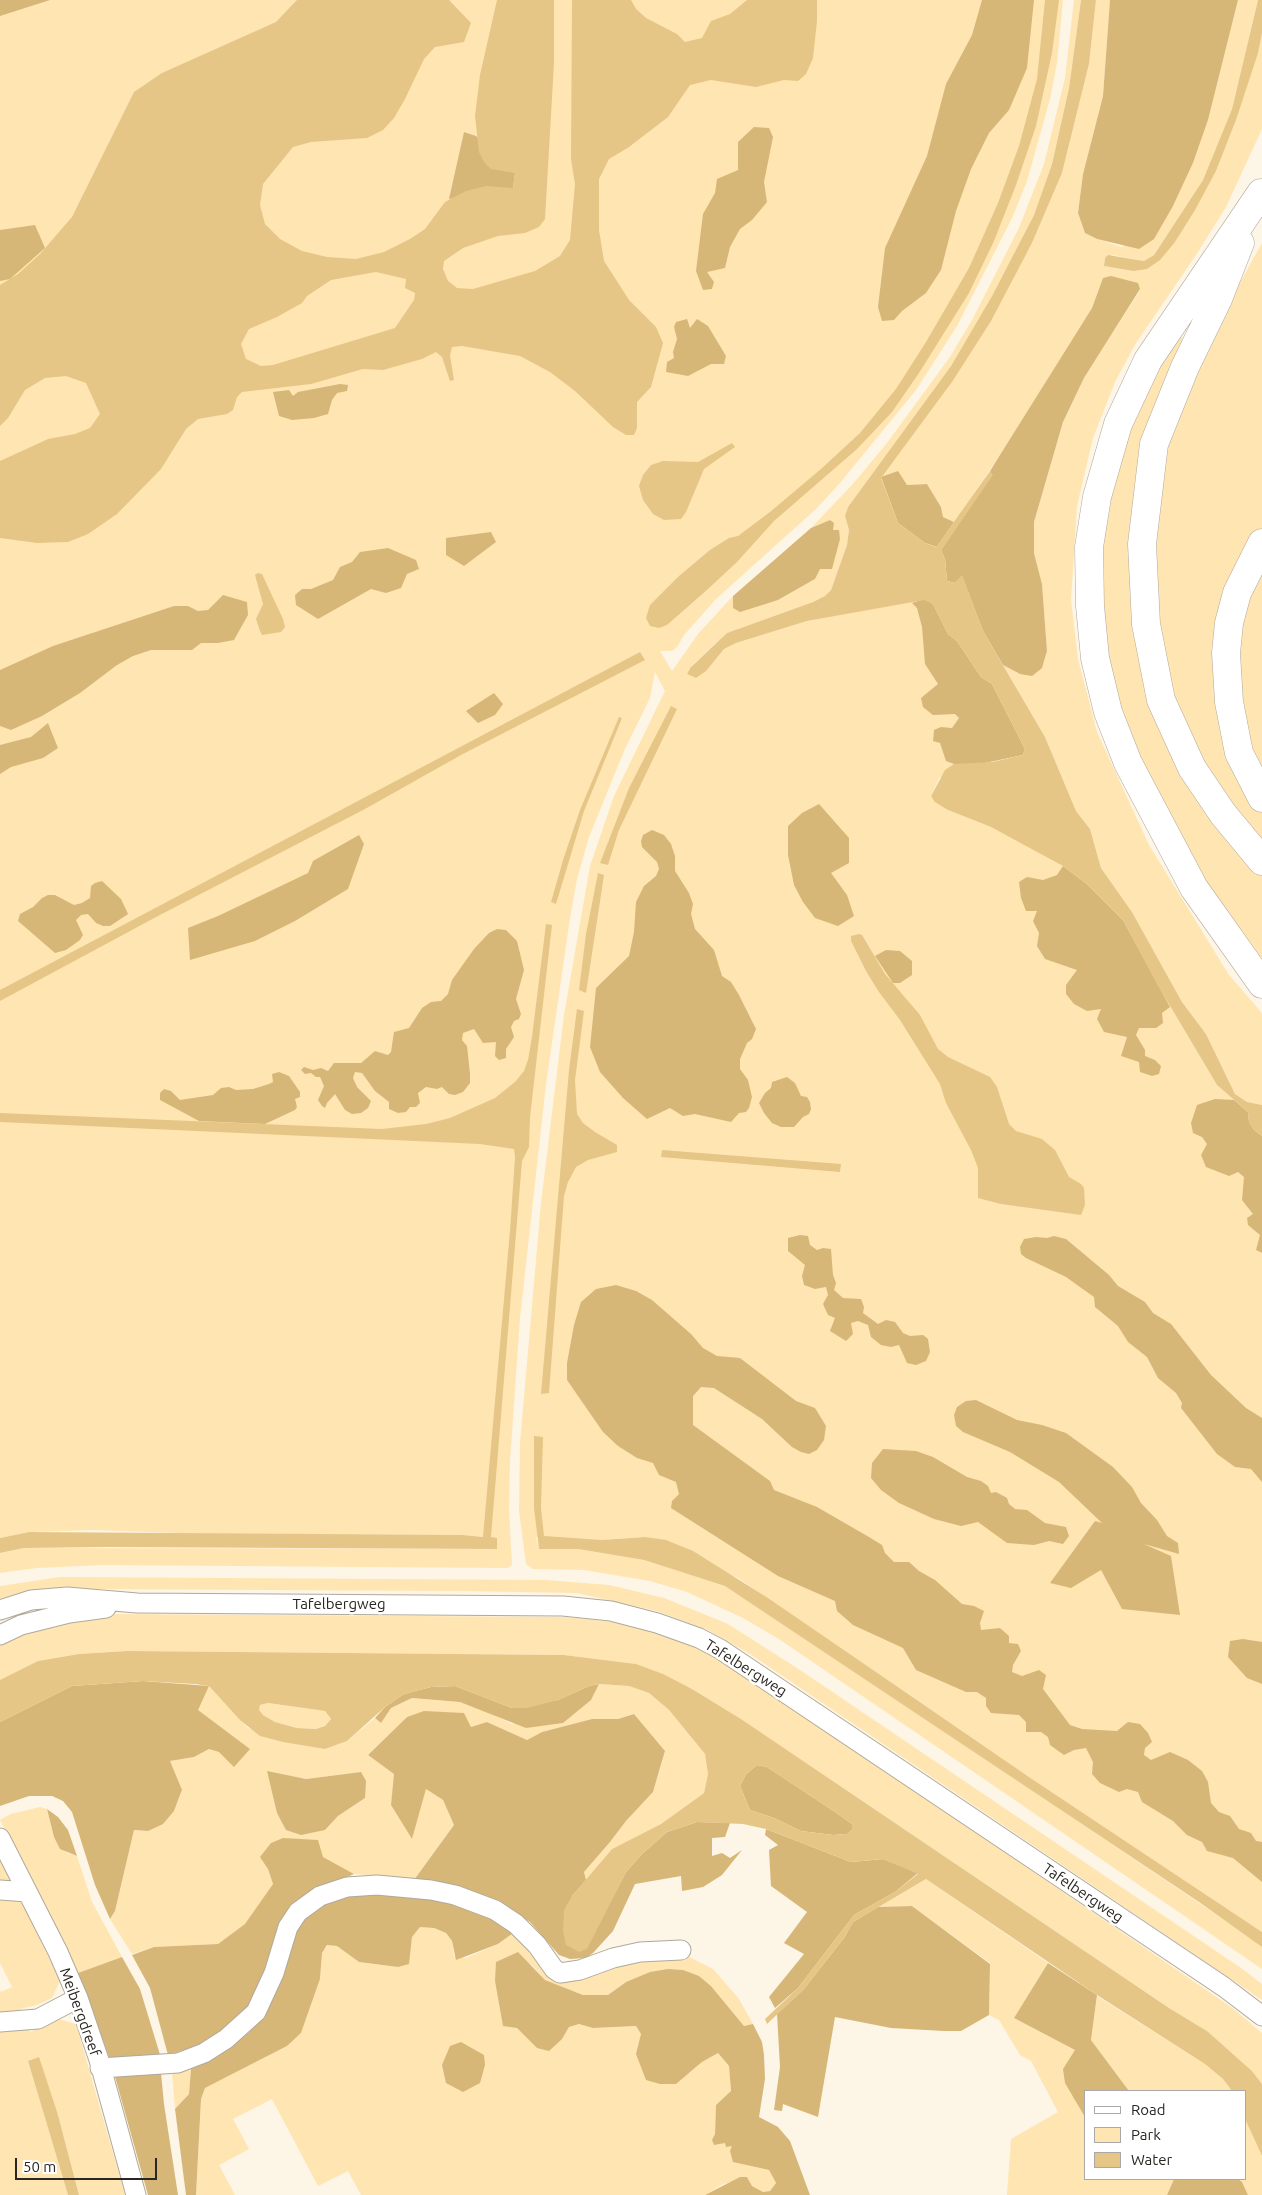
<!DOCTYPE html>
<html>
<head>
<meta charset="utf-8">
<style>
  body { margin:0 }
  #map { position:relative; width:1262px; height:2195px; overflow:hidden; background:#fdf5e6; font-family:Ubuntu,sans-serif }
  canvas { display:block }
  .legend { position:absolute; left:1084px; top:2090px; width:162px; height:90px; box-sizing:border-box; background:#fff; border:1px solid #aaa9a7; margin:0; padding:6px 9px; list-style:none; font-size:15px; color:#2a2722 }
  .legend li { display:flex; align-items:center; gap:10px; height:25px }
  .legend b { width:25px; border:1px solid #aaa9a7 }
  .scale { position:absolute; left:15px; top:2158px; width:142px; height:22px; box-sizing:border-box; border:2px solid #2a2722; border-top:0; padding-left:6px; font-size:15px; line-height:18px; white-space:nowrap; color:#2a2722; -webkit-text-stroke:4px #fff; paint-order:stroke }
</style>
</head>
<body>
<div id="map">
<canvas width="1262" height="2195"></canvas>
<ul class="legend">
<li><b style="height:6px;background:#fff"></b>Road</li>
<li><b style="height:14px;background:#ffe5b1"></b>Park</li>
<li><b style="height:14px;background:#e5c687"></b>Water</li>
</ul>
<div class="scale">50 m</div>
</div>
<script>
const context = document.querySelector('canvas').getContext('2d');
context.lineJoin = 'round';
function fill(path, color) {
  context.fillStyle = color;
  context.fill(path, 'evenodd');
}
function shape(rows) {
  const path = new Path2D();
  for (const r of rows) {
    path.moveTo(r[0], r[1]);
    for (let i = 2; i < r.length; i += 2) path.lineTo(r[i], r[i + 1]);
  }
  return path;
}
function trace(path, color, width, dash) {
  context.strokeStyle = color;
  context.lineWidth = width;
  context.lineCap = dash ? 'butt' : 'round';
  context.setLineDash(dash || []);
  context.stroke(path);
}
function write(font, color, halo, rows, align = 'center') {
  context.font = font + ' Ubuntu,sans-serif';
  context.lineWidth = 5;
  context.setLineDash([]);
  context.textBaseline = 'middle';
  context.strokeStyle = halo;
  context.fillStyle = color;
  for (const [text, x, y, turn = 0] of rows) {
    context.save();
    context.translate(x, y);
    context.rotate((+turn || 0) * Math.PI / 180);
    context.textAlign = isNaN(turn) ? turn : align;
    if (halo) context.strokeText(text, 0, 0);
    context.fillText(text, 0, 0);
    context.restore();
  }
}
fill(shape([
  [0,0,1063,0,1057,63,1050,99,1027,181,1013,216,957,326,916,390,840,483,816,509,716,599,684,635,677,647,672,651,660,651,672,671,698,634,733,596,733,608,778,600,815,579,833,530,830,520,811,528,852,485,887,443,950,357,972,320,1019,228,1044,164,1065,78,1074,0,1081,0,1069,88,1052,164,1034,215,992,296,951,366,848,507,845,516,849,530,847,545,831,590,826,596,813,602,727,633,691,666,715,659,724,649,736,643,807,621,924,599,1013,727,939,778,931,796,948,810,991,827,1036,850,1063,866,1088,885,1157,984,1217,1085,1248,1112,1254,1130,1262,1136,1262,1932,1032,1779,738,1578,645,1537,602,1540,536,1537,539,1549,578,1549,644,1560,725,1586,776,1618,1254,1940,1262,1947,1262,1969,779,1639,743,1618,687,1592,650,1581,584,1570,533,1569,526,1564,519,1511,520,1443,541,1203,564,1015,590,866,614,796,665,691,655,672,650,698,624,751,589,837,577,879,570,918,546,1084,520,1318,510,1461,509,1509,512,1565,507,1568,102,1565,36,1568,0,1573,0,1553,24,1548,497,1549,484,1537,463,1535,208,1534,95,1530,29,1532,0,1538],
  [1096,0,1110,0,1103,96,1083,174,1078,213,1085,233,1097,239,1122,247,1173,206,1193,163,1208,120,1238,0,1258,0,1232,109,1203,180,1154,255,1144,261,1113,255,1105,258,1104,266,1133,271,1175,242,1216,171,1236,120,1262,33,1262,129,1226,207,1196,255,1136,343,1115,382,1093,438,1077,506,1071,600,1078,659,1097,732,1149,845,1229,975,1262,1013,1262,1105,1247,1102,1235,1094,1206,1034,1182,1002,1132,912,1101,868,1090,829,1076,811,1045,737,1003,665,1020,674,1042,668,1047,651,1042,584,1034,553,1034,522,1063,422,1084,378,1140,290,1103,278,1092,308,1007,445,954,522,943,517,941,507,927,484,907,485,881,477,952,382,1032,243,1062,173,1089,64],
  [1262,243,1262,978,1208,903,1115,711,1096,594,1119,435,1177,321,1192,377,1212,333],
  [60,1577,546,1580,609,1585,664,1598,728,1624,800,1670,1241,1968,1262,1984,1262,2000,750,1654,708,1630,657,1611,577,1593,461,1591,85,1589,39,1591,0,1600,0,1586],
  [112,1614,566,1617,623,1623,681,1640,717,1658,801,1713,1231,2007,1262,2033,1262,2084,1252,2071,1207,2031,1169,2008,741,1719,692,1689,636,1664,564,1655,126,1651,79,1654,38,1661,0,1680,0,1639,32,1627],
  [599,1684,629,1686,649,1693,669,1710,705,1754,708,1774,704,1793,661,1824,612,1849,586,1880,584,1872,610,1842,626,1821,653,1792,661,1767,665,1751,634,1714,618,1719,592,1719,542,1732,527,1740,487,1722,471,1727,407,1717,368,1755,395,1774,391,1805,412,1838,426,1789,443,1800,454,1825,414,1880,354,1874,323,1857,268,1869,273,1884,246,1924,218,1944,154,1947,132,1954,110,1919,115,1911,134,1830,148,1831,174,1811,182,1791,169,1761,194,1757,209,1749,219,1752,250,1749,197,1710,209,1686,248,1728,325,1749,347,1741,375,1718,381,1723,391,1708,412,1698,460,1702,488,1712,512,1724,591,1700],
  [267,1772,306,1779,361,1772,365,1798,338,1816,325,1830],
  [268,1703,325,1711,331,1719,325,1726,316,1729,298,1728,275,1722,263,1715,258,1710,260,1705],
  [40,1807,47,1809,54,1837,67,1853,77,1856,92,1902,122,1957,78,1973,0,1820,11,1814],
  [0,1857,60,1981,52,1998,37,2005,20,2009,30,2032,58,2019,76,2024,125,2195,79,2195,58,2115,28,2061,68,2195,0,2195,0,1990,1,1992,12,1987,0,1963],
  [926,1879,1048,1963,1014,2018,1075,2050,1076,2102,1086,2119,1086,2179,1174,2179,1167,2195,1007,2195,1011,2139,1058,2112,1031,2061,1020,2055,999,2020,989,2015,990,1963,912,1906,878,1907],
  [420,1927,434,1928,446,1933,452,1941,454,1956,466,1958,498,1944,516,1931,548,1973,629,1960,685,1955,713,1969,739,1999,753,2024,744,2026,711,1986,699,1976,626,1982,608,1995,583,1995,545,1980,530,1963,517,2028,537,2048,562,2039,569,2027,579,2024,593,2028,636,2026,641,2034,637,2054,690,2073,702,2062,718,2053,729,2066,731,2092,716,2105,715,2134,726,2143,726,2147,732,2145,734,2162,769,2170,776,2183,770,2191,763,2192,752,2186,747,2177,721,2185,705,2195,361,2195,348,2171,318,2186,272,2099,233,2119,249,2149,219,2165,235,2195,196,2195,201,2099,205,2088,287,2046,301,2033,320,1979,322,1953,328,1945,337,1946,359,1962,398,1967,410,1950,412,1937],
  [1097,1996,1205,2064,1223,2079,1232,2091,1129,2091,1091,2040],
  [191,2069,189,2094,175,2109,172,2071],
  [1246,2121,1262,2156,1262,2195,1248,2195,1242,2182,1238,2179,1246,2179]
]), '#ffe5b1');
fill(shape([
  [0,0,50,0,0,16],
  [982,0,1034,0,1027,68,1009,110,989,133,971,169,956,211,941,270,926,293,902,311,894,320,882,321,878,307,885,248,927,156,946,84,972,35],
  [1110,0,1238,0,1208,120,1193,163,1173,206,1154,239,1139,249,1097,239,1085,233,1078,213,1083,174,1103,96],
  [754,127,769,128,773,137,764,182,767,202,752,220,740,229,730,247,725,268,707,272,714,282,712,289,703,290,696,271,703,214,715,193,717,179,738,170,738,142],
  [464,132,476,136,515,173,513,188,449,199],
  [35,225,45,248,10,279,0,281,0,230],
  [1111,276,1138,283,1140,289,1084,378,1063,422,1034,522,1034,553,1042,584,1047,651,1042,668,1032,676,1020,674,1003,665,983,631,962,576,955,583,947,581,945,559,941,550,992,475,990,471,1092,308,1103,278],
  [687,319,690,328,697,319,708,326,726,356,724,364,711,364,688,376,666,372,667,362,674,358,673,352,677,339,674,327,676,322],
  [340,384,348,385,347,391,337,393,332,400,328,414,314,418,292,420,279,416,273,392,289,390,293,396,298,392],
  [898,471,907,485,927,484,941,507,943,517,954,522,937,547,925,543,898,523,881,477],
  [830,520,834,523,833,530,839,530,840,539,832,569,820,569,815,579,778,600,740,612,733,608,733,596,811,528],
  [491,532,496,542,464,566,446,555,446,538],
  [388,548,416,560,419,569,407,574,401,588,386,593,371,589,318,619,296,605,295,595,302,589,311,589,333,580,340,567,352,562,360,552],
  [223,595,247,602,248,615,234,640,218,643,201,643,192,650,151,650,133,656,117,665,80,693,42,716,11,730,0,726,0,670,53,646,174,606,188,606,198,611,208,610],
  [924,599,933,604,948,634,957,641,981,677,992,684,1025,749,1023,755,980,764,954,764,946,761,940,743,933,741,934,730,941,727,952,728,959,718,955,714,933,715,923,707,921,698,938,684,925,664,922,627,917,608,912,603],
  [494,693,503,704,495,715,478,723,466,711],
  [48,723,58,748,43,758,11,767,0,774,0,745,31,737],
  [819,804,849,838,849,863,831,873,847,895,854,916,838,926,815,918,803,902,794,885,788,855,788,826,802,813],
  [652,830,664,835,671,844,675,856,675,871,689,893,693,904,691,914,695,929,714,950,722,976,731,982,739,995,756,1029,752,1039,747,1043,740,1059,740,1069,748,1080,752,1097,749,1108,746,1112,739,1113,731,1122,695,1114,683,1116,670,1108,647,1119,623,1098,600,1072,590,1047,596,988,629,956,634,932,636,902,644,886,656,876,659,869,657,862,642,847,641,841,643,835],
  [359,835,364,844,348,889,295,921,255,941,190,960,188,928,218,916,308,873,313,861],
  [1063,866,1088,885,1123,920,1170,1007,1162,1013,1163,1023,1156,1028,1139,1028,1136,1035,1145,1050,1145,1056,1155,1060,1161,1066,1159,1074,1152,1076,1140,1072,1139,1062,1121,1056,1127,1037,1104,1032,1097,1019,1101,1009,1087,1011,1074,1004,1066,994,1066,985,1077,970,1045,959,1037,946,1039,933,1033,921,1037,911,1026,911,1021,898,1019,882,1027,877,1043,880,1057,875],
  [102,881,121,899,128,914,110,926,103,926,96,923,88,914,81,915,76,920,83,935,80,940,66,950,55,953,18,921,20,914,33,907,42,898,48,895,55,895,74,905,82,903,90,898,91,886,95,883],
  [497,929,506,930,517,941,524,970,516,999,521,1014,519,1019,514,1021,511,1027,514,1037,506,1049,506,1058,499,1060,495,1056,496,1042,483,1043,474,1029,463,1033,462,1040,467,1046,470,1074,470,1083,463,1092,455,1095,449,1094,442,1087,437,1089,426,1087,418,1093,420,1103,416,1107,410,1107,406,1112,398,1113,389,1109,389,1102,375,1091,362,1073,355,1072,353,1078,357,1087,371,1101,368,1108,361,1113,352,1114,345,1110,335,1094,327,1103,325,1108,322,1106,318,1100,324,1086,320,1077,316,1077,311,1073,305,1074,301,1070,304,1067,313,1070,321,1068,328,1071,334,1063,361,1063,375,1051,388,1055,391,1052,394,1032,409,1028,422,1008,431,1002,441,1001,448,994,452,980,474,949,489,933],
  [886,950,900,951,912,961,912,975,900,983,893,983,875,956],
  [279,1072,289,1076,300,1092,300,1097,295,1099,297,1107,295,1110,265,1124,199,1121,160,1100,160,1093,164,1089,171,1091,180,1100,213,1095,221,1088,229,1087,236,1090,253,1089,269,1084,273,1082,272,1074],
  [787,1077,795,1083,801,1096,807,1097,810,1102,811,1109,809,1114,803,1117,794,1127,781,1127,772,1123,764,1113,759,1103,765,1093,771,1088,772,1082],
  [1215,1099,1234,1100,1248,1112,1249,1122,1254,1130,1262,1136,1262,1253,1256,1250,1260,1235,1248,1225,1247,1218,1253,1214,1242,1200,1244,1177,1238,1172,1229,1176,1206,1167,1201,1155,1207,1144,1202,1137,1193,1133,1191,1123,1197,1105],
  [800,1235,808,1236,810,1245,817,1250,823,1248,831,1249,833,1275,836,1283,834,1290,843,1298,861,1299,864,1307,863,1313,878,1324,886,1320,895,1322,903,1333,910,1336,923,1335,928,1339,930,1352,926,1361,916,1365,907,1363,899,1345,891,1347,881,1345,871,1337,868,1325,858,1321,851,1323,853,1334,846,1341,830,1331,835,1318,828,1315,823,1304,828,1295,826,1287,815,1289,804,1285,802,1276,805,1265,788,1251,788,1238],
  [1054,1236,1066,1239,1109,1275,1118,1286,1145,1302,1153,1313,1171,1324,1211,1375,1246,1408,1262,1418,1262,1482,1251,1469,1235,1467,1217,1454,1181,1408,1182,1403,1176,1393,1158,1378,1147,1357,1128,1342,1118,1326,1095,1307,1094,1297,1066,1277,1026,1258,1021,1254,1020,1247,1024,1239,1036,1237,1047,1238],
  [616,1285,636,1291,652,1300,691,1334,703,1348,717,1356,740,1358,796,1401,815,1408,826,1426,824,1440,817,1450,809,1454,801,1452,792,1447,762,1419,714,1388,701,1387,693,1396,693,1425,770,1481,774,1490,817,1507,869,1537,882,1545,885,1553,894,1562,909,1562,919,1571,935,1580,962,1604,974,1606,984,1611,980,1623,981,1630,1000,1628,1009,1636,1009,1643,1018,1644,1021,1651,1013,1665,1012,1672,1022,1676,1039,1670,1046,1675,1043,1689,1070,1725,1082,1729,1117,1731,1128,1722,1140,1724,1148,1733,1152,1742,1145,1748,1144,1755,1151,1760,1170,1752,1188,1760,1202,1771,1208,1782,1211,1803,1219,1812,1230,1816,1239,1829,1251,1833,1256,1841,1262,1842,1262,1882,1233,1858,1207,1851,1202,1842,1187,1835,1173,1821,1142,1802,1138,1792,1127,1789,1119,1792,1100,1783,1092,1774,1093,1762,1086,1748,1074,1750,1064,1755,1050,1745,1048,1737,1041,1732,1026,1732,1026,1722,1019,1715,991,1713,986,1706,986,1698,977,1692,966,1692,916,1670,903,1648,853,1625,837,1611,835,1601,778,1576,671,1508,672,1501,679,1494,676,1482,659,1475,653,1463,637,1458,618,1446,603,1432,567,1380,567,1363,574,1325,581,1302,596,1289],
  [976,1400,1017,1420,1042,1425,1066,1433,1113,1467,1132,1487,1141,1503,1157,1520,1167,1536,1178,1543,1179,1554,1144,1544,1171,1556,1180,1615,1122,1609,1101,1570,1071,1588,1050,1583,1095,1521,1102,1523,1059,1482,1010,1452,963,1432,956,1426,954,1415,957,1407,966,1401],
  [883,1449,916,1451,933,1457,967,1477,981,1481,988,1486,991,1493,996,1492,1007,1498,1009,1504,1015,1509,1027,1510,1045,1523,1066,1527,1069,1536,1063,1544,1049,1541,1034,1545,1007,1543,978,1522,961,1526,934,1519,899,1503,881,1490,871,1478,872,1463],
  [1243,1639,1262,1642,1262,1684,1247,1678,1228,1657,1230,1641],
  [143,1681,209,1686,198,1710,250,1749,234,1767,219,1752,209,1749,194,1757,170,1761,182,1790,174,1811,163,1824,148,1831,134,1830,115,1911,110,1919,95,1885,72,1812,63,1801,52,1796,29,1796,0,1806,0,1722,72,1686],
  [599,1684,591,1700,563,1723,526,1728,460,1702,412,1698,391,1708,381,1723,375,1718,385,1707,404,1694,431,1687,455,1686,512,1708,558,1700,589,1686],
  [424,1711,464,1713,471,1727,487,1722,527,1740,542,1732,592,1719,618,1719,634,1714,665,1751,653,1792,626,1821,610,1842,584,1872,586,1880,572,1896,597,1928,626,1872,642,1854,667,1832,697,1822,730,1823,725,1837,712,1838,712,1856,722,1853,730,1858,742,1850,722,1875,703,1887,682,1891,681,1876,635,1884,613,1931,593,1953,586,1958,570,1959,559,1955,530,1922,515,1912,459,1888,414,1880,454,1825,443,1800,426,1789,412,1839,391,1805,394,1774,368,1755,407,1717],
  [757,1765,767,1767,835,1812,852,1824,852,1830,847,1834,833,1835,801,1831,774,1818,750,1810,740,1786,746,1774],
  [267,1771,306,1779,361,1772,366,1781,365,1798,338,1816,325,1830,301,1835,286,1830,277,1813],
  [47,1809,58,1817,68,1830,77,1856,60,1849,54,1837],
  [766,1829,851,1862,883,1859,918,1873,895,1892,854,1915,798,1988,775,2008,769,1997,804,1954,784,1943,807,1912,771,1886,769,1850,778,1845,765,1835],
  [283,1838,318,1840,323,1857,354,1874,303,1897,270,1961,257,1994,245,2012,232,2024,203,2044,168,2055,150,1988,132,1955,154,1947,218,1944,245,1924,273,1884,268,1869,260,1857,271,1843],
  [367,1893,421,1896,473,1906,516,1931,498,1944,456,1960,452,1941,446,1933,434,1928,420,1927,412,1937,409,1964,398,1967,359,1962,337,1946,327,1945,322,1953,320,1979,301,2033,287,2046,205,2088,201,2099,196,2195,186,2195,175,2109,189,2094,191,2069,231,2046,247,2034,262,2017,295,1932,304,1919,318,1905,341,1896],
  [912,1906,990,1964,989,2015,961,2031,944,2031,891,2028,835,2017,818,2117,783,2104,782,2111,774,2110,780,2067,777,2014,803,1990,844,1938,853,1922,878,1907],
  [518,1952,545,1980,583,1995,608,1995,626,1982,650,1972,668,1969,683,1970,699,1976,711,1986,744,2026,753,2024,762,2042,764,2055,765,2079,759,2117,778,2127,790,2141,810,2195,705,2195,740,2177,747,2177,752,2186,763,2192,770,2191,776,2183,769,2170,733,2162,730,2151,732,2146,726,2147,725,2143,714,2145,712,2140,715,2134,716,2105,731,2091,729,2066,718,2053,702,2062,676,2084,660,2084,646,2080,636,2054,641,2034,636,2026,593,2028,579,2024,569,2027,562,2039,549,2051,537,2048,517,2028,503,2026,495,1981,496,1962],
  [122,1957,140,1989,161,2058,110,2060,78,1973],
  [1048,1963,1097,1995,1091,2040,1129,2091,1086,2091,1086,2119,1065,2083,1063,2069,1075,2050,1014,2018],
  [461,2042,484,2055,485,2065,480,2083,463,2092,446,2083,442,2065,450,2046],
  [114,2073,161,2073,164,2104,178,2195,148,2195],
  [1174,2179,1238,2179,1242,2182,1248,2195,1167,2195]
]), '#d6b778');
fill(shape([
  [297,0,449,0,471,23,464,42,435,47,424,59,405,99,394,118,383,130,367,138,311,142,293,147,263,184,260,205,265,224,280,239,302,251,327,257,356,259,384,252,410,239,425,229,445,202,466,191,486,186,513,188,515,173,491,169,484,162,479,152,475,116,480,75,497,0,554,0,554,63,545,219,539,227,525,233,498,236,463,248,444,261,443,269,448,281,457,288,473,289,535,271,560,256,570,240,575,184,571,159,572,0,631,0,636,9,646,18,677,34,685,42,702,38,711,21,730,14,747,0,817,0,817,21,813,58,806,74,798,81,784,80,756,87,711,80,690,85,668,117,629,147,609,159,599,179,599,230,604,261,629,300,656,327,663,343,651,387,637,402,637,428,634,435,626,435,613,427,575,391,550,372,520,356,462,346,452,347,450,355,454,380,450,381,442,357,436,352,422,359,383,370,363,369,311,384,242,392,237,397,233,410,227,414,198,419,186,429,161,469,117,514,88,534,68,542,37,543,0,538,0,461,48,439,75,434,90,428,100,414,86,383,66,376,45,378,25,390,8,418,0,426,0,285,18,274,40,254,72,217,134,92,162,73,276,22],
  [376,272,406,279,405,288,415,293,414,300,395,328,273,365,261,366,246,359,241,344,249,329,277,317,302,303,307,296,331,280],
  [1045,0,1059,0,1052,53,1036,126,1016,185,994,241,969,293,919,373,892,412,857,449,774,521,737,562,708,589,667,625,659,628,650,626,646,618,650,605,679,576,710,550,729,538,738,536,770,512,821,469,860,433,896,389,926,342,969,268,998,203,1019,146,1037,79],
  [1081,0,1096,0,1089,64,1062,173,1032,243,991,321,952,382,881,478,898,523,925,543,936,547,990,471,993,475,941,550,945,559,947,581,955,583,962,575,983,631,1045,737,1076,811,1090,829,1101,868,1132,912,1182,1002,1206,1034,1235,1094,1247,1102,1262,1105,1262,1136,1254,1130,1249,1122,1248,1112,1217,1085,1157,984,1123,920,1088,885,1063,866,991,827,948,810,935,802,931,796,945,770,954,764,992,762,1023,755,1025,749,992,684,981,677,957,641,948,634,933,604,924,600,807,621,736,643,724,649,706,671,696,678,687,674,691,667,727,633,813,602,825,596,831,590,847,545,849,530,845,516,848,507,951,366,992,296,1034,215,1052,164,1069,88],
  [1258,0,1262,0,1262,33,1258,53,1236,120,1216,171,1195,210,1175,242,1160,260,1147,269,1133,271,1104,266,1105,258,1108,255,1144,261,1154,255,1203,180,1232,109],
  [732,443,735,447,704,469,686,512,681,519,664,520,653,514,643,500,639,486,643,475,651,465,663,461,698,462],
  [258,573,262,574,283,619,285,627,281,632,262,635,260,631,256,619,263,604,255,575],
  [640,652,645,660,461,755,365,809,158,916,0,1001,0,990],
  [671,706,677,709,619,830,608,865,600,863,629,788],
  [619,717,622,718,584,811,556,904,551,902,564,857,580,810],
  [598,873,604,875,586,993,579,990,586,934],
  [546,924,552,925,530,1117,529,1147,522,1161,491,1537,497,1538,497,1549,108,1547,24,1548,0,1553,0,1538,29,1532,463,1535,483,1537,510,1231,515,1157,514,1149,480,1144,0,1122,0,1113,382,1129,426,1124,450,1118,495,1098,515,1082,524,1071,528,1060,532,1037],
  [859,934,862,935,885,974,920,1015,938,1049,948,1057,990,1077,997,1087,1009,1124,1016,1131,1042,1139,1055,1150,1069,1177,1081,1184,1084,1188,1085,1205,1081,1215,1001,1204,978,1198,978,1168,971,1150,946,1103,940,1084,900,1020,879,992,866,971,851,941,851,936],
  [577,1009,584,1011,575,1080,577,1114,583,1123,595,1132,617,1145,617,1152,588,1160,576,1167,568,1182,564,1196,549,1393,541,1394,569,1070],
  [662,1150,841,1164,840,1172,661,1157],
  [534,1436,543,1437,541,1508,544,1536,602,1540,645,1537,666,1540,693,1551,768,1598,1032,1779,1262,1932,1262,1947,1199,1902,725,1586,644,1560,578,1549,539,1549,534,1508],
  [127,1651,564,1655,636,1664,663,1674,692,1689,741,1719,1169,2008,1207,2031,1252,2071,1262,2084,1262,2156,1246,2121,1246,2091,1232,2091,1223,2079,1205,2064,1097,1995,926,1879,853,1922,844,1938,803,1990,767,2024,765,2019,798,1988,854,1915,895,1892,918,1874,883,1859,851,1862,766,1829,743,1824,697,1822,667,1832,642,1854,626,1872,587,1949,579,1952,566,1945,563,1931,564,1910,572,1896,612,1849,661,1824,704,1793,708,1774,705,1754,669,1710,649,1693,629,1686,599,1684,589,1686,558,1700,527,1708,512,1708,455,1686,431,1687,404,1694,385,1707,347,1741,325,1749,283,1742,260,1736,240,1720,209,1686,195,1684,143,1681,72,1686,0,1722,0,1680,38,1661,79,1654],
  [268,1703,325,1711,331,1719,325,1726,316,1729,297,1728,275,1722,263,1715,259,1710,260,1705],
  [757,1765,767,1767,835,1812,852,1824,852,1830,847,1834,833,1835,801,1831,774,1818,750,1810,740,1786,746,1774],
  [39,2057,58,2115,79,2195,68,2195,28,2061]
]), '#e5c687');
const minor = shape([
  [0,1610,31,1600,67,1597,137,1603,563,1606,611,1611,657,1623,699,1638,720,1649,1224,1987,1262,2016],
  [0,1635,21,1625,69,1613,106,1608],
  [0,1838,58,1952,78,1998,99,2060,136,2195],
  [0,1890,27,1892],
  [0,2022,38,2019,78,1998],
  [100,2068,178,2063,204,2053,226,2039,256,2012,274,1973,288,1927,298,1912,320,1896,347,1887,377,1885,431,1890,455,1895,495,1910,516,1924,537,1945,554,1969,560,1973,580,1970,613,1958,640,1952,681,1950]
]);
const highway = shape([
  [1261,193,1148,360,1118,424,1097,497,1089,547,1090,606,1095,658,1108,712,1128,763,1194,888,1262,984],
  [1240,243,1218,299,1185,367,1154,444,1142,544,1146,624,1161,700,1192,768,1223,814,1262,861],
  [1262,543,1237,593,1229,623,1226,653,1229,702,1239,753,1262,798]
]);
trace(minor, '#b0a99b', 21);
trace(highway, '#b0a99b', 29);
trace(minor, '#fff', 19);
trace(highway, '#fff', 28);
write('15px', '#2a2722', '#fff', [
  ["Tafelbergweg",339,1604],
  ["Tafelbergweg",746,1668,32],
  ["Tafelbergweg",1083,1893,34],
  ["Meibergdreef",80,2012,70]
]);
</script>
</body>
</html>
